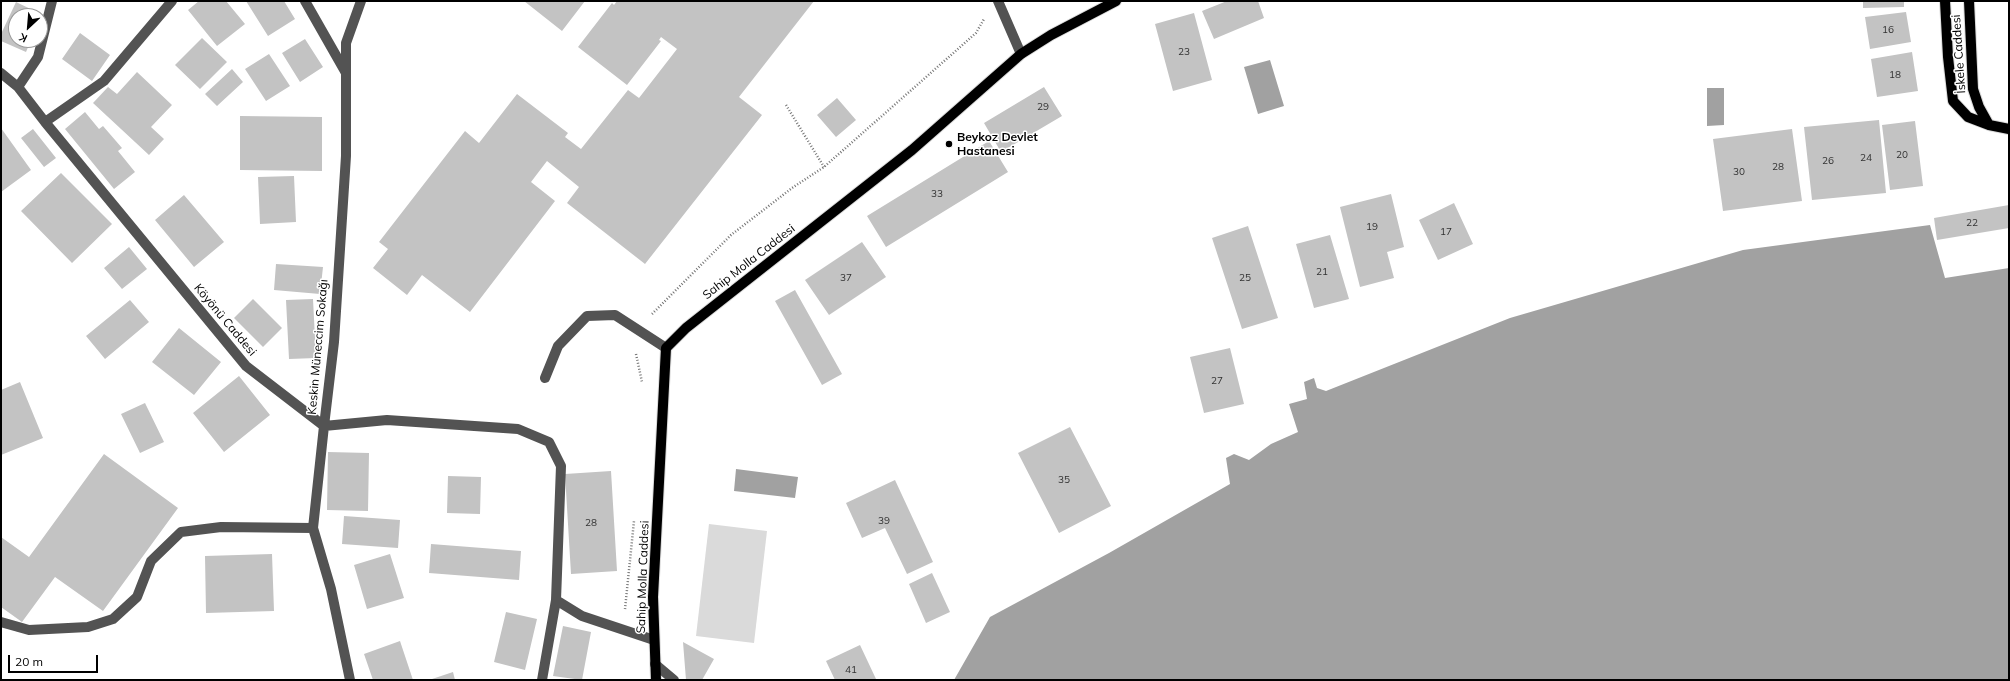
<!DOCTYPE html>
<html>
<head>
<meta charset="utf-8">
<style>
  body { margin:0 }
  #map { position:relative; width:2010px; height:681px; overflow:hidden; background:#fff; font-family:Mulish,sans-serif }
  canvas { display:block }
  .frame { position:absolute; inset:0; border:2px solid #000; pointer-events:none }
  .north { position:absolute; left:8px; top:8px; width:40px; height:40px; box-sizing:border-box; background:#fff; border:1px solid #999; border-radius:50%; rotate:206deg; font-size:11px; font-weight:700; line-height:16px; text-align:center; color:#000 }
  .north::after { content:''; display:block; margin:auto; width:14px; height:18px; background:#000; clip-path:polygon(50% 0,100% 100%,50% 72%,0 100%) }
  .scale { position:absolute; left:8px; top:655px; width:90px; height:18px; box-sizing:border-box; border:2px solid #000; border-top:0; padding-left:5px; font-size:12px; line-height:14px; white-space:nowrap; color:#000; -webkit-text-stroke:3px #fff; paint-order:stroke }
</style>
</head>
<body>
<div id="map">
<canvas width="2010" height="681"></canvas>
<div class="frame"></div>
<div class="north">K</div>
<div class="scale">20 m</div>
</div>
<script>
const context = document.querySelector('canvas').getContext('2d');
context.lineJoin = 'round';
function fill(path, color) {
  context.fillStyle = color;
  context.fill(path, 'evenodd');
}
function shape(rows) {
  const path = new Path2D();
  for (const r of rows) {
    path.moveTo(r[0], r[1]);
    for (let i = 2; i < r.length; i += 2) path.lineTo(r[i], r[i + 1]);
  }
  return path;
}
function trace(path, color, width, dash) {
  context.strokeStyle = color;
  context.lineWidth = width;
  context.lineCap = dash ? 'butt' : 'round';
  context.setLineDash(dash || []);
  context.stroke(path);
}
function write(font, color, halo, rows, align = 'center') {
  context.font = font + ' Mulish,sans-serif';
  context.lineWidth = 3;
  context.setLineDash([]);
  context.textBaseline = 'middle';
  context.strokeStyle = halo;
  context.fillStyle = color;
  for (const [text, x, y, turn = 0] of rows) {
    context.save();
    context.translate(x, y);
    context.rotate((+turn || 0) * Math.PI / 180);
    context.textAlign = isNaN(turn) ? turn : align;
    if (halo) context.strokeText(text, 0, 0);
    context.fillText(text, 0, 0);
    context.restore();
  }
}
fill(shape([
  [709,524,767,531,754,643,696,636]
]), '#dadada');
fill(shape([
  [1270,60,1284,106,1258,114,1244,67],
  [1707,88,1724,88,1724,125,1707,126],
  [1930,225,1945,278,2009,268,2009,680,954,680,990,617,1109,553,1230,484,1226,458,1234,454,1249,460,1271,444,1298,432,1289,404,1307,399,1304,382,1314,378,1317,388,1326,391,1510,318,1743,250],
  [736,469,798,477,795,498,734,491]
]), '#a1a1a1');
fill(shape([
  [199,1,226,1,245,24,217,46,188,10],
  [246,1,284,1,295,19,268,36],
  [524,1,585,1,562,31],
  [617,1,814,1,739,97,762,115,645,264,567,203,579,187,547,161,531,182,555,201,470,312,422,275,407,295,373,268,388,249,379,242,465,131,479,143,517,94,568,133,565,137,581,149,628,90,639,98,677,49,661,37,659,40,661,41,627,85,578,47,612,3,614,5],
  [1227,1,1258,1,1264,18,1214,39,1202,11],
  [1863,1,1904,1,1904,7,1863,8],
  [16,2,43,15,40,21,40,16,16,16,16,40,31,40,26,52,1,41,1,34],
  [1906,12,1911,42,1870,49,1865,17],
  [1194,13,1212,80,1173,91,1155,24],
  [80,33,110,55,92,81,62,59],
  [202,38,227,62,200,89,175,65],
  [305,39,323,67,300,82,282,53],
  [1912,52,1918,91,1877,97,1871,59],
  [269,54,290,86,266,101,245,69],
  [232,69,243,82,217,106,205,94],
  [137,72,172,105,151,127,164,139,149,155,93,103,108,87,117,94],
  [1044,87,1062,116,1001,152,984,123],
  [837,98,856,120,836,137,817,115],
  [85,112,99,129,103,126,122,148,118,151,135,172,114,189,65,129],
  [240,116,322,117,322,171,240,170],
  [1879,120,1886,193,1812,200,1804,127],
  [1915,121,1923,186,1890,190,1882,125],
  [1,128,31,170,1,192],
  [33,129,56,158,44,167,21,138],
  [1792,129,1802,201,1723,211,1713,139],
  [989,141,1008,172,886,247,867,216],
  [61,173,112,224,72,263,21,211],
  [294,176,296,222,260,224,258,177],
  [1391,194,1404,247,1387,252,1394,278,1360,287,1340,207],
  [184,195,224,242,194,267,155,220],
  [1454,203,1473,244,1438,260,1419,220],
  [2009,205,2009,228,1937,240,1934,218],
  [1248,226,1278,318,1242,329,1212,238],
  [1330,235,1349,299,1314,308,1296,244],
  [862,242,886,277,829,315,805,280],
  [129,247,147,269,122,289,104,268],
  [276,264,323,267,320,294,274,290],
  [795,290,842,374,822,385,775,301],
  [253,299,282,328,263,347,234,318],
  [313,299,316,358,289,359,286,300],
  [130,300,149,322,105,359,86,336],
  [179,328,221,362,194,395,152,362],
  [1230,348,1244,404,1204,413,1190,357],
  [239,376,270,415,224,452,193,413],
  [20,382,43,438,1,455,1,390],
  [145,403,164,442,140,453,121,414],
  [1070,427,1111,506,1059,533,1018,453],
  [328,452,369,453,368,511,327,510],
  [104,454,178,508,103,611,55,577,22,622,1,607,1,537,29,557],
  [611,471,617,571,571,574,565,474],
  [448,476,481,477,480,514,447,513],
  [895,480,933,562,907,574,885,528,862,538,846,503],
  [344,516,400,520,398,548,342,544],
  [431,544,521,551,519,580,429,573],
  [272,554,274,611,206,613,205,556],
  [390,554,404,598,367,609,354,565],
  [932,573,950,612,926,623,909,584],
  [506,612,537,619,525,670,494,662],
  [563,626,591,632,582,680,553,676],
  [400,641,413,680,373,680,364,654],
  [683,642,714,659,702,680,686,680],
  [860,645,876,679,835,680,826,661],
  [453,672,455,680,429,680]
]), '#c3c3c3');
const major = shape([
  [1945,1,1948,57,1953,101,1968,117,1989,125,2009,129],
  [1969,1,1973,89,1979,107,1989,125],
  [656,680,653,597,666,348,686,328,912,150,1021,54,1051,35,1116,1]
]);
trace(major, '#dbdbdb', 12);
trace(shape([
  [786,105,824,167],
  [652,314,731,235,792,188,824,167,976,33,984,19],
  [636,354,642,382],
  [625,609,634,521]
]), '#757575', 2.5, [1, 2]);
trace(shape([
  [305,1,346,73,346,156,334,342,324,426,387,420,518,429,549,442,561,466,556,600,582,616,654,640],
  [998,1,1021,54],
  [1,73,18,87,45,122,246,366,324,426,313,528,331,589,350,680],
  [346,73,346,43,361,1],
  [18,87,38,57,52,1],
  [45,122,104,81,172,1],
  [545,378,558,346,587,316,615,315,666,348],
  [1,622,29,630,88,627,113,619,137,597,151,561,181,532,221,527,313,528],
  [655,664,674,680],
  [542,680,556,600]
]), '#535353', 10);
trace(major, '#000', 10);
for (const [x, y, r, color] of [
  [949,144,4,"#000"]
]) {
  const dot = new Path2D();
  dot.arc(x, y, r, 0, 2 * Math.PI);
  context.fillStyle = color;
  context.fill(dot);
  trace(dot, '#fff', 1.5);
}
write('10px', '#313131', null, [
  ["16",1888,30],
  ["23",1184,52],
  ["18",1895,75],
  ["29",1043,107],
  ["20",1902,155],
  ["24",1866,158],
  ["26",1828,161],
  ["28",1778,167],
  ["30",1739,172],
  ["33",937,194],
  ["22",1972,223],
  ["19",1372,227],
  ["17",1446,232],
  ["21",1322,272],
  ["37",846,278],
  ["25",1245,278],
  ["27",1217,381],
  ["35",1064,480],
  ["39",884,521],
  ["28",591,523],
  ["41",851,670]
]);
write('12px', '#000', '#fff', [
  ["İskele Caddesi",1959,54,-94],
  ["Sahip Molla Caddesi",749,262,-38],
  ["Köyönü Caddesi",225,320,50],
  ["Keskin Müneccim Sokağı",318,347,-85],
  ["Sahip Molla Caddesi",643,577,-88]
]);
write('bold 12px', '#000', '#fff', [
  ["Beykoz Devlet",957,137],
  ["Hastanesi",957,151]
], 'left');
</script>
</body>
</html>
